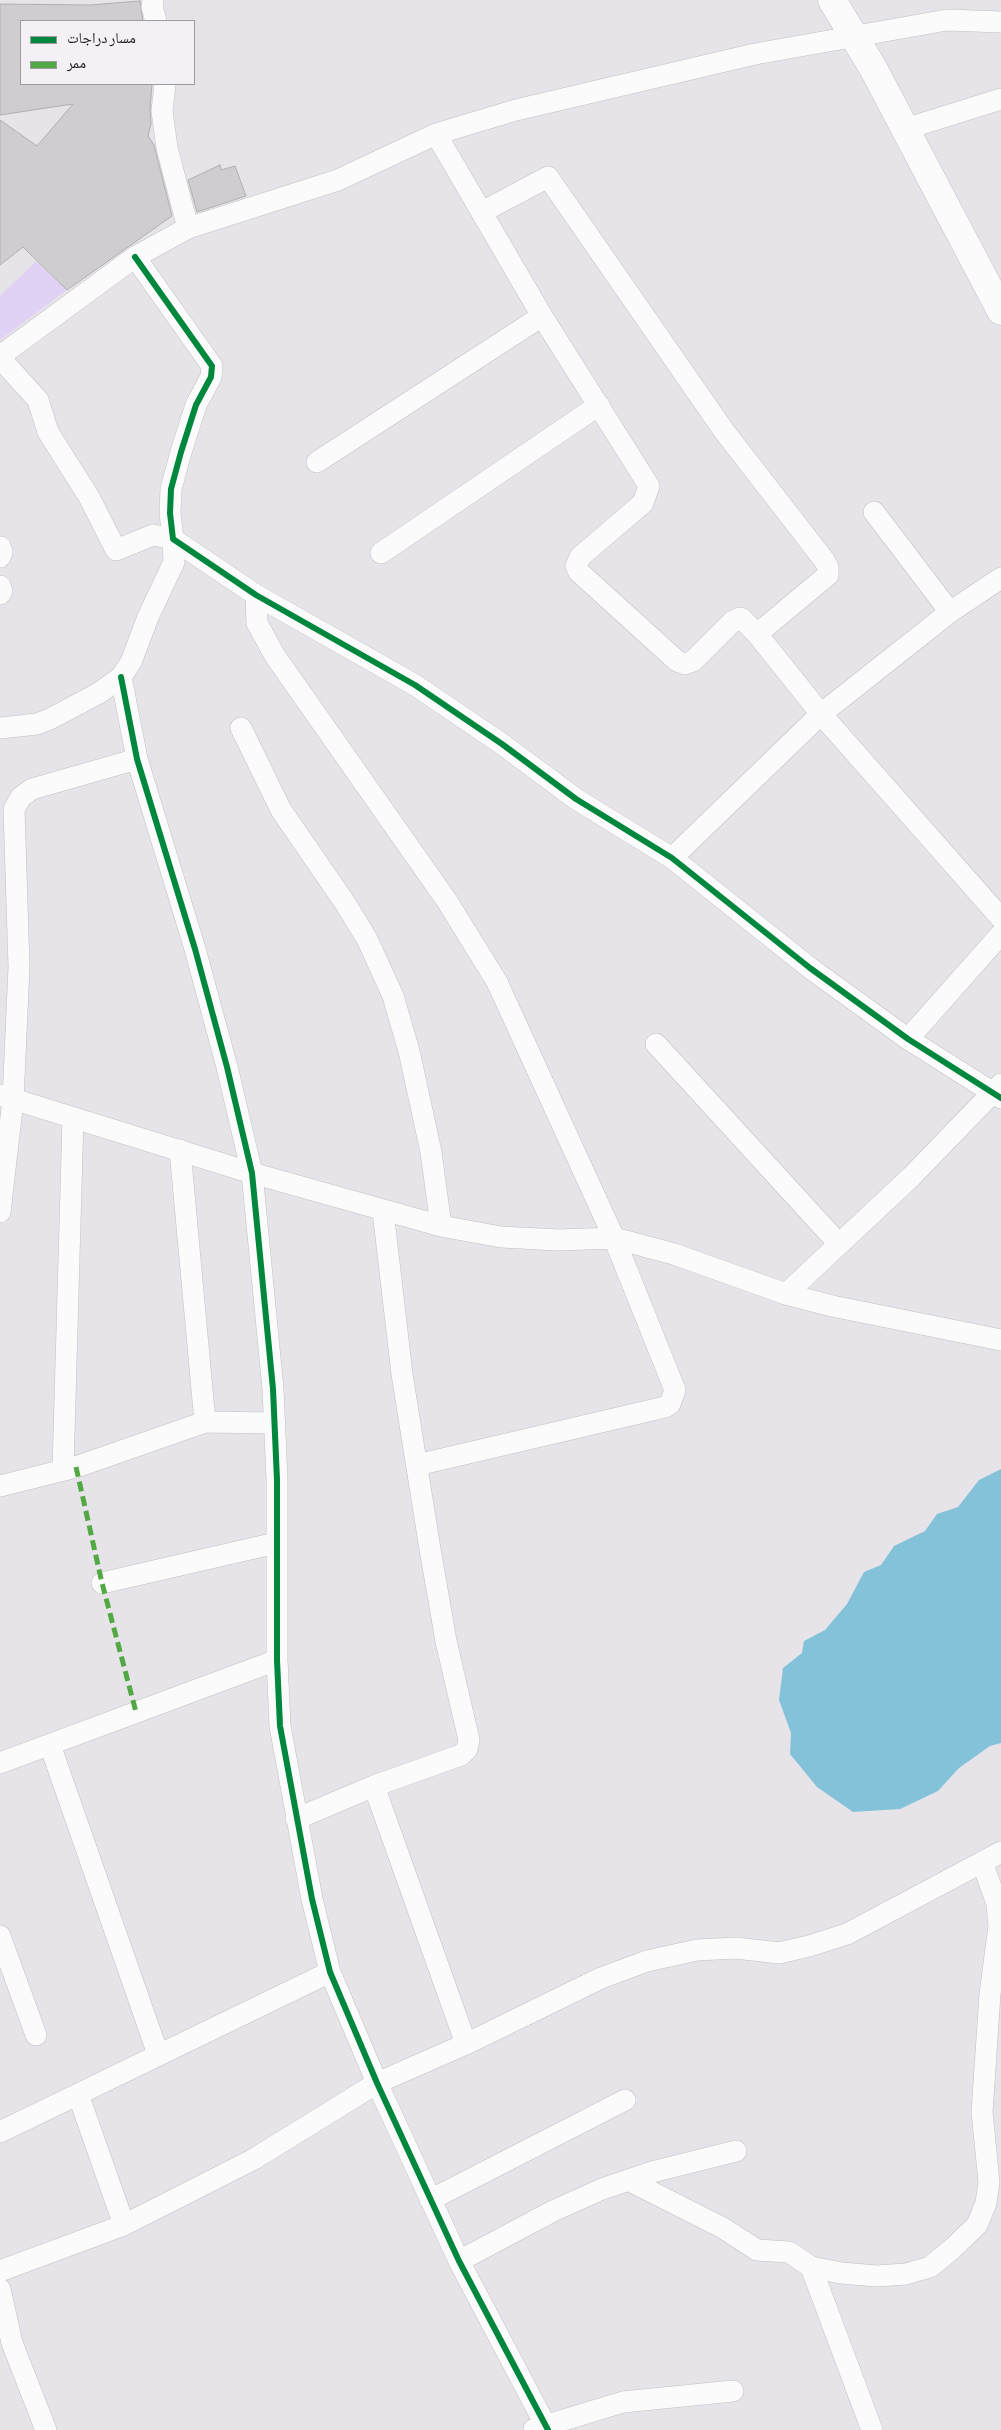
<!DOCTYPE html>
<html>
<head>
<meta charset="utf-8">
<style>
  body { margin:0 }
  #map { position:relative; width:1001px; height:2430px; overflow:hidden; background:#e6e4e8; font-family:"Asap Condensed","Noto Naskh Arabic",sans-serif }
  canvas { display:block }
  .legend { position:absolute; left:20px; top:20px; width:175px; height:65px; box-sizing:border-box; background:#f3f0f6; border:1px solid #9d9b9f; margin:0; padding:6px 9px; list-style:none; font-size:15px; color:#1c1b1d }
  .legend li { display:flex; align-items:center; gap:10px; height:25px }
  .legend b { width:25px; border:1px solid #9d9b9f }
</style>
</head>
<body>
<div id="map">
<canvas width="1001" height="2430"></canvas>
<ul class="legend">
<li><b style="height:6px;background:#00873e"></b>مسار دراجات</li>
<li><b style="height:6px;background:#52a943"></b>ممر</li>
</ul>
</div>
<script>
const context = document.querySelector('canvas').getContext('2d');
context.lineJoin = 'round';
function fill(path, color) {
  context.fillStyle = color;
  context.fill(path, 'evenodd');
}
function shape(rows) {
  const path = new Path2D();
  for (const r of rows) {
    path.moveTo(r[0], r[1]);
    for (let i = 2; i < r.length; i += 2) path.lineTo(r[i], r[i + 1]);
  }
  return path;
}
function trace(path, color, width, dash) {
  context.strokeStyle = color;
  context.lineWidth = width;
  context.lineCap = dash ? 'butt' : 'round';
  context.setLineDash(dash || []);
  context.stroke(path);
}
fill(shape([
  [36,261,67,290,0,340,0,296]
]), '#e0d2f4');
fill(shape([
  [1001,1469,1001,1743,990,1746,959,1768,938,1791,900,1809,853,1812,817,1787,790,1754,791,1733,779,1700,783,1668,802,1653,804,1641,825,1630,847,1604,864,1572,881,1565,894,1546,925,1531,937,1514,958,1507,979,1480]
]), '#83c2d9');
const building = shape([
  [140,1,143,21,21,21,21,84,152,84,150,110,151,124,148,136,154,145,172,216,67,290,23,247,0,265,0,120,37,146,73,104,0,115,0,4,90,5,140,1],
  [220,165,221,170,235,166,246,196,197,212,188,180,220,165]
]);
fill(building, '#cfcdd0');
trace(building, '#afaeb0', 1);
const minor = shape([
  [153,0,152,7,156,21],
  [165,84,162,111,167,148,188,228],
  [905,129,1001,99],
  [436,134,542,316,649,486,643,503,580,557,576,566,579,572,677,661,685,664,693,661,732,622,740,618,742,619,757,634,821,714,1001,918],
  [482,212,548,177,724,431,824,560,828,567,828,575,757,634],
  [135,257,212,366,211,377,196,405,181,452,171,489,170,513,173,539,256,595,415,685,502,744,576,799,672,858,810,968,908,1039,1001,1098],
  [0,356,135,257,188,228,338,180,436,134,516,110,755,54,947,20,1001,22],
  [0,358,38,400,48,432,89,497,116,550,153,535,173,539,174,562,148,617,131,662,121,677,99,693,50,719,37,724,0,728],
  [317,462,542,316],
  [874,512,950,612],
  [0,547,2,552,0,557],
  [381,553,599,405],
  [0,586,2,591,0,594],
  [256,595,257,623,275,656,447,901,497,982,614,1238,675,1390,670,1404,665,1407,417,1465],
  [121,677,137,759,195,949,227,1067,252,1173,273,1389,277,1480,277,1660,280,1726,312,1899,330,1972,377,2083,459,2261,548,2430],
  [241,728,281,810,345,903,367,939,393,996,409,1051,431,1152,441,1226],
  [672,858,821,714,950,612,1001,578],
  [908,1039,1001,934],
  [656,1044,839,1244],
  [0,1095,252,1173,441,1226,501,1237,558,1240,614,1238,674,1254,786,1294,832,1306,1001,1340],
  [180,1150,205,1422],
  [0,1212,13,1100,19,967,14,809,21,797,32,789,137,759],
  [786,1294,912,1176,1001,1084],
  [63,1469,73,1118],
  [0,1486,76,1467,205,1422,274,1423],
  [102,1583,276,1543],
  [50,1745,158,2054],
  [0,1763,277,1660],
  [374,1786,466,2044],
  [296,1819,374,1786,461,1755,467,1749,469,1740,446,1641,430,1549,402,1374,383,1211],
  [0,1936,36,2035],
  [78,2094,124,2225],
  [0,2132,330,1972],
  [628,2180,723,2228,757,2250,789,2252,811,2267,841,2273,877,2276,906,2274,930,2267,952,2249,977,2225,986,2203,989,2182,982,2112,990,1994,999,1926,997,1904,982,1862],
  [430,2200,625,2100],
  [459,2261,553,2211,602,2189,652,2172,736,2151],
  [811,2267,872,2430],
  [0,2271,124,2225,254,2159,377,2083,466,2044,601,1978,647,1961,697,1950,736,1948,779,1953,809,1946,847,1934,1001,1852],
  [0,2289,12,2343,46,2430],
  [534,2429,623,2402,733,2391]
]);
const tertiary = shape([
  [832,0,873,68,1001,311]
]);
trace(minor, '#c1bfc2', 22);
trace(tertiary, '#c1bfc2', 29);
trace(minor, '#fbfbfc', 21);
trace(tertiary, '#fbfbfc', 28);
trace(shape([
  [76,1467,102,1583,136,1712]
]), '#52a943', 5, [10, 5]);
trace(shape([
  [135,257,212,366,211,377,196,405,181,452,171,489,170,513,173,539,256,595,415,685,502,744,576,799,672,858,810,968,908,1039,1001,1098],
  [121,677,137,759,195,949,227,1067,252,1173,273,1389,277,1480,277,1660,280,1726,312,1899,330,1972,377,2083,459,2261,548,2430]
]), '#00873e', 6);
</script>
</body>
</html>
